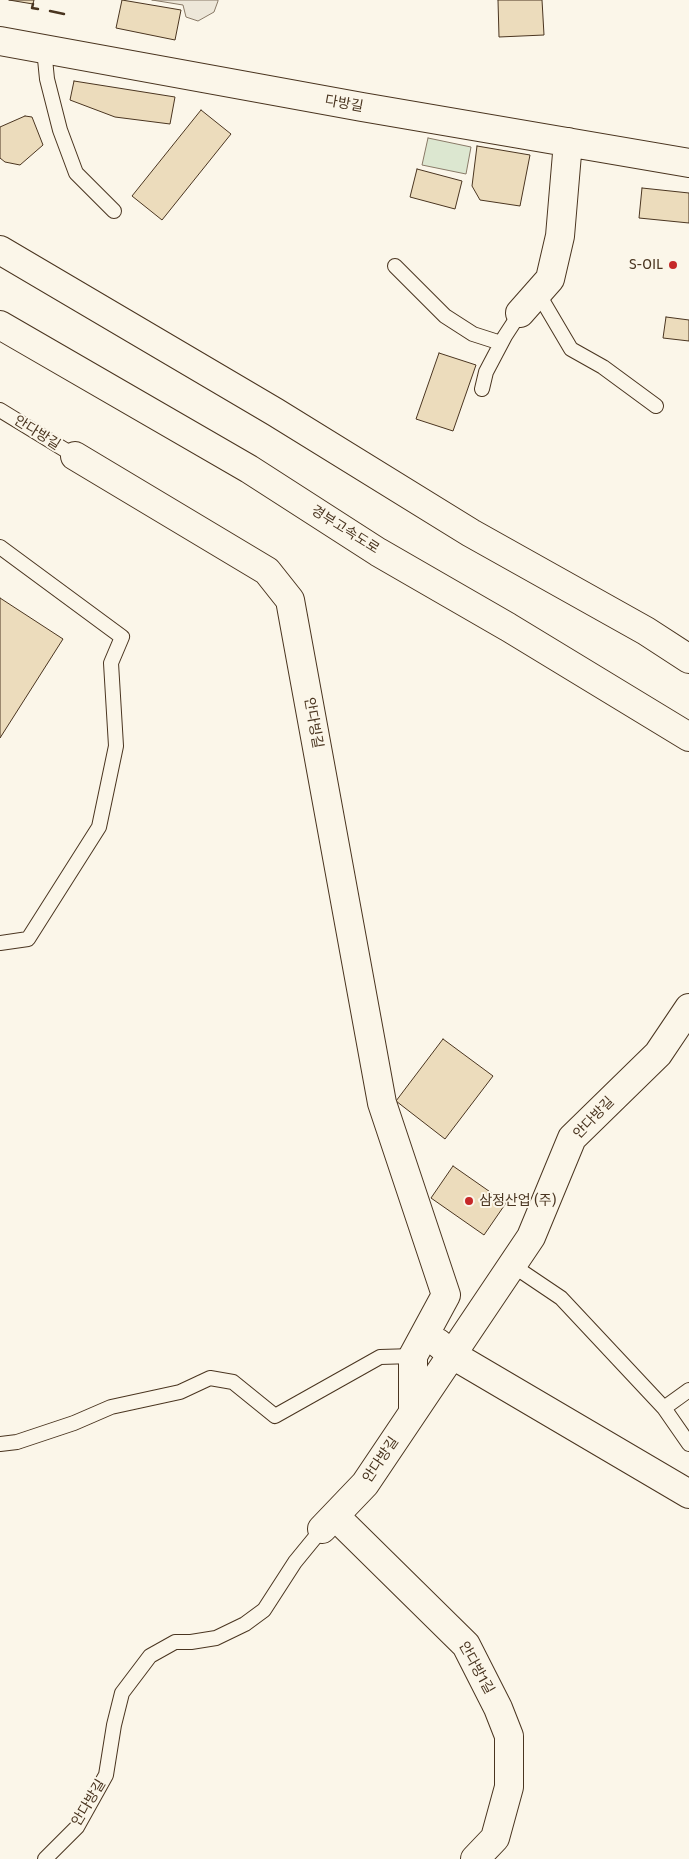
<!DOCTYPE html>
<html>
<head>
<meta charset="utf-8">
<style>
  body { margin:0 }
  canvas { display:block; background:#fbf6e9 }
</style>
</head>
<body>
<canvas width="689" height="1859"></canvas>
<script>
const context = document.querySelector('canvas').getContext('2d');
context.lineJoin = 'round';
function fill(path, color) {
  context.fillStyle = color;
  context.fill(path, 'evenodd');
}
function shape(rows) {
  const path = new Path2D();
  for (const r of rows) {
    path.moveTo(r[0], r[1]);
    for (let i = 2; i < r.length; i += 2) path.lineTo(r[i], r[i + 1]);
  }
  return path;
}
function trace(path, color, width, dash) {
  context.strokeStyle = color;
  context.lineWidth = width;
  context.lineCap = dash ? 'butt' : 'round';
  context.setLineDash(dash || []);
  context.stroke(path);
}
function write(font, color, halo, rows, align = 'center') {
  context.font = font + ' "Fira Sans","Noto Sans KR",sans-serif';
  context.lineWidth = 4;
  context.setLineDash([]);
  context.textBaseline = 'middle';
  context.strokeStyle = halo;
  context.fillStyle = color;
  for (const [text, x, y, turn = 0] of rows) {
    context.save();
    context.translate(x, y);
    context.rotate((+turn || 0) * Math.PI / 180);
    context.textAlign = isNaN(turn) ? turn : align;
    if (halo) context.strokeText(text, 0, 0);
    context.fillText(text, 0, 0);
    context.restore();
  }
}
const green = shape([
  [428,138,471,147,466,174,422,165,428,138]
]);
fill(green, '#dce7d0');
trace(green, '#887966', 1);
const parking = shape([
  [152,0,218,0,218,1,214,12,198,21,186,17,183,5,152,0]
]);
fill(parking, '#ede7d9');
trace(parking, '#887966', 1);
const building = shape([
  [9,0,34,0,33,4,9,0],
  [122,0,181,10,175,40,116,28,122,0],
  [498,0,542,0,544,35,499,37,498,0],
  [74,81,175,97,170,124,115,117,70,100,74,81],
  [201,110,231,134,162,220,132,196,201,110],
  [25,116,32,117,43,145,20,165,5,162,0,158,0,127,25,116],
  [477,146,530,155,520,206,480,200,472,186,477,146],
  [417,169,462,181,455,209,410,197,417,169],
  [642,188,689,193,689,223,639,218,642,188],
  [666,317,689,320,689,341,663,338,666,317],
  [439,353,476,365,453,431,416,419,439,353],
  [0,598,63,639,0,738,0,598],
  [443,1039,493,1076,445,1139,396,1101,443,1039],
  [453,1166,506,1203,484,1235,431,1198,453,1166]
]);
fill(building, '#ecdcbc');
trace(building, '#4a3520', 1);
const service = shape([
  [44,49,47,79,60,130,76,173,114,211],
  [395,266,445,316,473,334,501,343],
  [538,293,571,349,603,367,656,406],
  [482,389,486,372,505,336,520,313],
  [0,410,75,456],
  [0,547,122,637,111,663,116,746,99,827,28,939,0,943],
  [512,1265,561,1298,664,1408,689,1444],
  [664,1408,689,1390],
  [0,1444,17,1442,74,1423,111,1407,180,1392,210,1378,233,1382,275,1416,380,1357,413,1356],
  [45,1859,77,1827,106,1775,114,1725,122,1693,150,1656,175,1642,191,1642,216,1638,245,1624,264,1610,295,1562,322,1529]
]);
const minor = shape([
  [0,41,362,107,689,163],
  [520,313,550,279,560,236,568,142],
  [75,456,267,571,290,600,382,1103,446,1295,413,1356,413,1412],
  [438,1343,451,1354,689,1494],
  [335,1516,466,1645,498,1708,509,1736,509,1787,495,1838,475,1859],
  [322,1529,365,1484,531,1237,572,1138,658,1054,689,1008]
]);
const motorway = shape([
  [0,250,275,412,471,533,646,631,689,659],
  [0,325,249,469,378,552,508,627,689,737]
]);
trace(service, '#4a3520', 16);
trace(minor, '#4a3520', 30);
trace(motorway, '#4a3520', 30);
trace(service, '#fbf6e9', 14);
trace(minor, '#fbf6e9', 28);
trace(motorway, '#fbf6e9', 28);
trace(shape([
  [33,4,32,8,38,9],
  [50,11,64,14]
]), '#4a3520', 2.5);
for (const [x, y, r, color] of [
  [673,265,5,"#c62828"],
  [469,1201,5,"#c62828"]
]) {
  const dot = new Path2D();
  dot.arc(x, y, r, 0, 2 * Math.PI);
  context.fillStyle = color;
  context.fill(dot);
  trace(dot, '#fbf6e9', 2);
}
write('14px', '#4a3520', '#fbf6e9', [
  ["다방길",344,104,10],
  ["안다방길",37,433,32],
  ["경부고속도로",345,530,32],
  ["안다빙길",313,723,80],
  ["안다방길",594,1118,-46],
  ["안다방길",381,1460,-56],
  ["안다방1길",476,1668,61],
  ["안다방길",89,1803,-59]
]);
write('14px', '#4a3520', '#fbf6e9', [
  ["S-OIL",663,265],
  ["삼정산업 (주)",479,1201,"left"]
], 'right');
</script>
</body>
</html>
